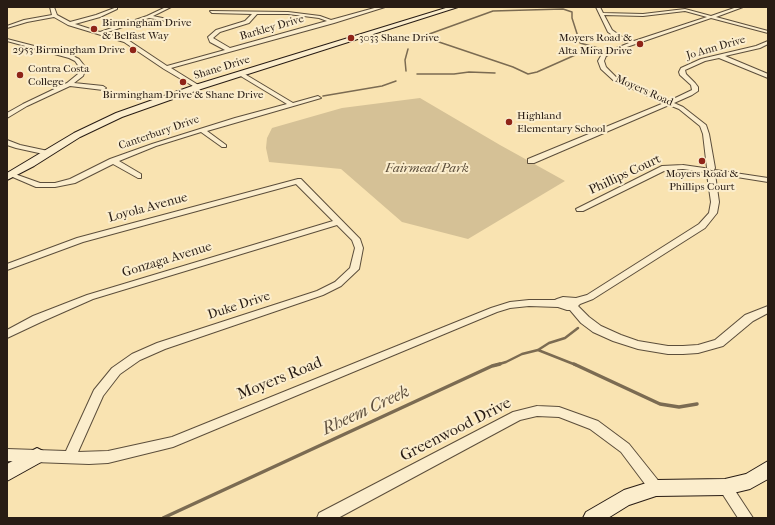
<!DOCTYPE html>
<html>
<head>
<meta charset="utf-8">
<style>
  body { margin:0 }
  #map { position:relative; width:775px; height:525px; overflow:hidden; background:#f9e3b1; font-family:"IM FELL French Canon",serif }
  canvas { display:block }
  .frame { position:absolute; inset:0; border:8px solid #281c14; pointer-events:none }
</style>
</head>
<body>
<div id="map">
<canvas width="775" height="525"></canvas>
<div class="frame"></div>
</div>
<script>
const context = document.querySelector('canvas').getContext('2d');
context.lineJoin = 'round';
function fill(path, color) {
  context.fillStyle = color;
  context.fill(path, 'evenodd');
}
function shape(rows) {
  const path = new Path2D();
  for (const r of rows) {
    path.moveTo(r[0], r[1]);
    for (let i = 2; i < r.length; i += 2) path.lineTo(r[i], r[i + 1]);
  }
  return path;
}
function trace(path, color, width, dash) {
  context.strokeStyle = color;
  context.lineWidth = width;
  context.lineCap = dash ? 'butt' : 'round';
  context.setLineDash(dash || []);
  context.stroke(path);
}
function write(font, color, halo, rows, align = 'center') {
  context.font = font + ' "IM FELL French Canon",serif';
  context.lineWidth = 4;
  context.setLineDash([]);
  context.textBaseline = 'middle';
  context.strokeStyle = halo;
  context.fillStyle = color;
  for (const [text, x, y, turn = 0] of rows) {
    context.save();
    context.translate(x, y);
    context.rotate((+turn || 0) * Math.PI / 180);
    context.textAlign = isNaN(turn) ? turn : align;
    if (halo) context.strokeText(text, 0, 0);
    context.fillText(text, 0, 0);
    context.restore();
  }
}
fill(shape([
  [420,98,500,145,565,181,468,239,402,222,341,169,269,162,266,148,267,138,272,128,342,108]
]), '#d5c196');
trace(shape([
  [582,52,537,72,528,74,513,67,436,41,423,39,421,37,493,11,563,9,572,12,572,18,580,43,598,48],
  [406,71,405,60,408,49],
  [417,74,454,74,469,72,495,73],
  [323,96,382,86,396,81]
]), '#7b6b52', 1.5);
trace(shape([
  [538,350,576,365],
  [496,365,506,362,522,354,538,350,549,343,565,338,578,328]
]), '#7b6b52', 2.5);
trace(shape([
  [574,364,660,404,679,407,697,404],
  [163,518,492,366,500,364]
]), '#7b6b52', 3.5);
const street = shape([
  [50,7,54,7,57,15,70,22,96,15,117,7,117,9,100,17,75,24,100,32,147,16,166,7,171,7,153,16,167,19,167,21,149,18,105,33,128,40,167,66,225,50,210,42,208,37,216,30,245,21,252,14,212,13,210,11,288,12,320,16,331,20,378,7,385,7,334,23,171,68,200,86,200,88,198,89,164,69,124,42,68,25,54,17,27,22,7,28,7,26,24,20,52,15,50,7],
  [257,14,288,14,319,18,327,21,230,48,213,38,220,32,249,23,257,14],
  [596,7,600,7,603,13,643,14,685,9,711,16,737,7,743,7,716,17,768,31,768,33,711,18,618,50,606,56,604,61,606,67,617,78,669,101,692,90,691,85,680,75,679,72,681,68,701,59,756,46,768,41,768,44,760,48,725,56,768,74,768,78,719,58,705,61,685,70,686,74,695,83,698,87,698,91,692,95,674,103,683,107,706,125,709,134,715,168,714,170,711,170,707,168,703,134,700,126,679,109,669,105,534,163,528,163,528,159,664,103,613,80,601,69,598,61,602,54,629,43,618,39,608,32,596,7],
  [685,11,707,17,634,41,622,37,612,30,604,15,643,16,685,11],
  [7,39,73,56,79,59,86,68,83,76,74,83,103,86,106,88,103,90,70,86,27,106,7,118,7,113,23,104,67,83,78,74,80,68,75,61,69,58,7,41,7,39],
  [239,73,243,73,293,103,318,96,321,98,207,131,226,145,226,147,222,147,201,132,156,146,119,161,141,174,141,178,138,178,113,164,75,183,55,187,36,187,8,175,12,173,40,183,55,183,70,179,110,159,152,144,235,118,287,104,239,75,239,73],
  [7,140,20,145,48,151,51,153,48,155,16,148,7,145,7,140],
  [683,165,704,168,708,170,704,172,683,169,666,170,583,211,577,211,576,209,662,166,683,165],
  [715,170,768,178,768,182,718,174,715,174,715,170],
  [708,172,714,172,715,174,719,202,717,213,705,228,593,299,580,304,578,306,589,317,601,326,621,335,638,341,668,346,683,346,698,345,715,340,745,315,768,306,768,313,753,321,723,346,698,353,683,354,668,354,638,349,613,341,593,332,581,323,570,310,567,310,558,307,529,306,510,308,497,312,173,447,108,463,89,464,7,461,7,449,66,451,94,390,112,368,132,354,157,343,317,291,335,282,350,268,355,248,352,240,337,225,93,299,41,322,7,338,7,330,33,316,87,295,333,221,296,184,83,242,7,270,7,264,77,238,298,179,301,179,360,239,363,248,359,269,341,286,323,295,165,349,140,360,120,374,103,396,78,452,108,451,172,437,491,308,510,302,529,300,555,300,557,299,563,297,576,298,587,295,699,224,709,213,711,202,707,174,708,172],
  [537,406,559,407,598,421,629,444,661,484,663,488,661,492,656,494,651,492,621,452,590,429,559,417,537,416,520,420,338,518,317,518,319,513,513,412,537,406],
  [725,481,730,483,753,518,738,518,718,487,720,483,725,481]
]);
const secondary = shape([
  [449,7,458,7,201,89,122,117,80,137,34,166,7,180,7,173,74,133,116,113,195,85,449,7],
  [37,448,43,451,45,456,43,461,7,481,7,464,37,448],
  [768,461,768,479,750,489,725,495,656,496,629,505,608,518,583,518,586,512,624,490,656,480,725,479,746,474,768,461]
]);
trace(street, '#5c4e3b', 2);
trace(secondary, '#281c14', 2);
fill(street, '#fbedcc');
fill(secondary, '#fbedcc');
for (const [x, y, r, color] of [
  [94,29,4,"#8f2418"],
  [351,38,4,"#8f2418"],
  [640,44,4,"#8f2418"],
  [133,50,4,"#8f2418"],
  [20,75,4,"#8f2418"],
  [183,82,4,"#8f2418"],
  [509,122,4,"#8f2418"],
  [702,161,4,"#8f2418"]
]) {
  const dot = new Path2D();
  dot.arc(x, y, r, 0, 2 * Math.PI);
  context.fillStyle = color;
  context.fill(dot);
  trace(dot, '#fbedcc', 1.5);
}
write('11px', '#281c14', '#fbedcc', [
  ["Birmingham Drive",102,23],
  ["& Belfast Way",102,36],
  ["3033 Shane Drive",359,38],
  ["Moyers Road &",632,38,"right"],
  ["Alta Mira Drive",632,51,"right"],
  ["2953 Birmingham Drive",125,50,"right"],
  ["Contra Costa",28,69],
  ["College",28,82],
  ["Birmingham Drive & Shane Drive",183,95,"center"],
  ["Highland",517,116],
  ["Elementary School",517,129],
  ["Moyers Road &",702,174,"center"],
  ["Phillips Court",702,187,"center"]
], 'left');
write('11px', '#281c14', '#fbedcc', [
  ["Barkley Drive",272,28,-16],
  ["Jo Ann Drive",716,48,-16],
  ["Shane Drive",222,68,-17],
  ["Moyers Road",644,91,24],
  ["Canterbury Drive",159,133,-19]
]);
write('italic 13px', '#5c4e3b', '#fbedcc', [
  ["Fairmead Park",427,169]
]);
write('13px', '#281c14', '#fbedcc', [
  ["Phillips Court",625,175,-25],
  ["Loyola Avenue",148,208,-15],
  ["Gonzaga Avenue",167,260,-17],
  ["Duke Drive",239,306,-18]
]);
write('16px', '#281c14', '#fbedcc', [
  ["Moyers Road",280,379,-22],
  ["Greenwood Drive",456,430,-27]
]);
write('italic 17px', '#5f503e', '#fbedcc', [
  ["Rheem Creek",366,411,-25]
]);
</script>
</body>
</html>
